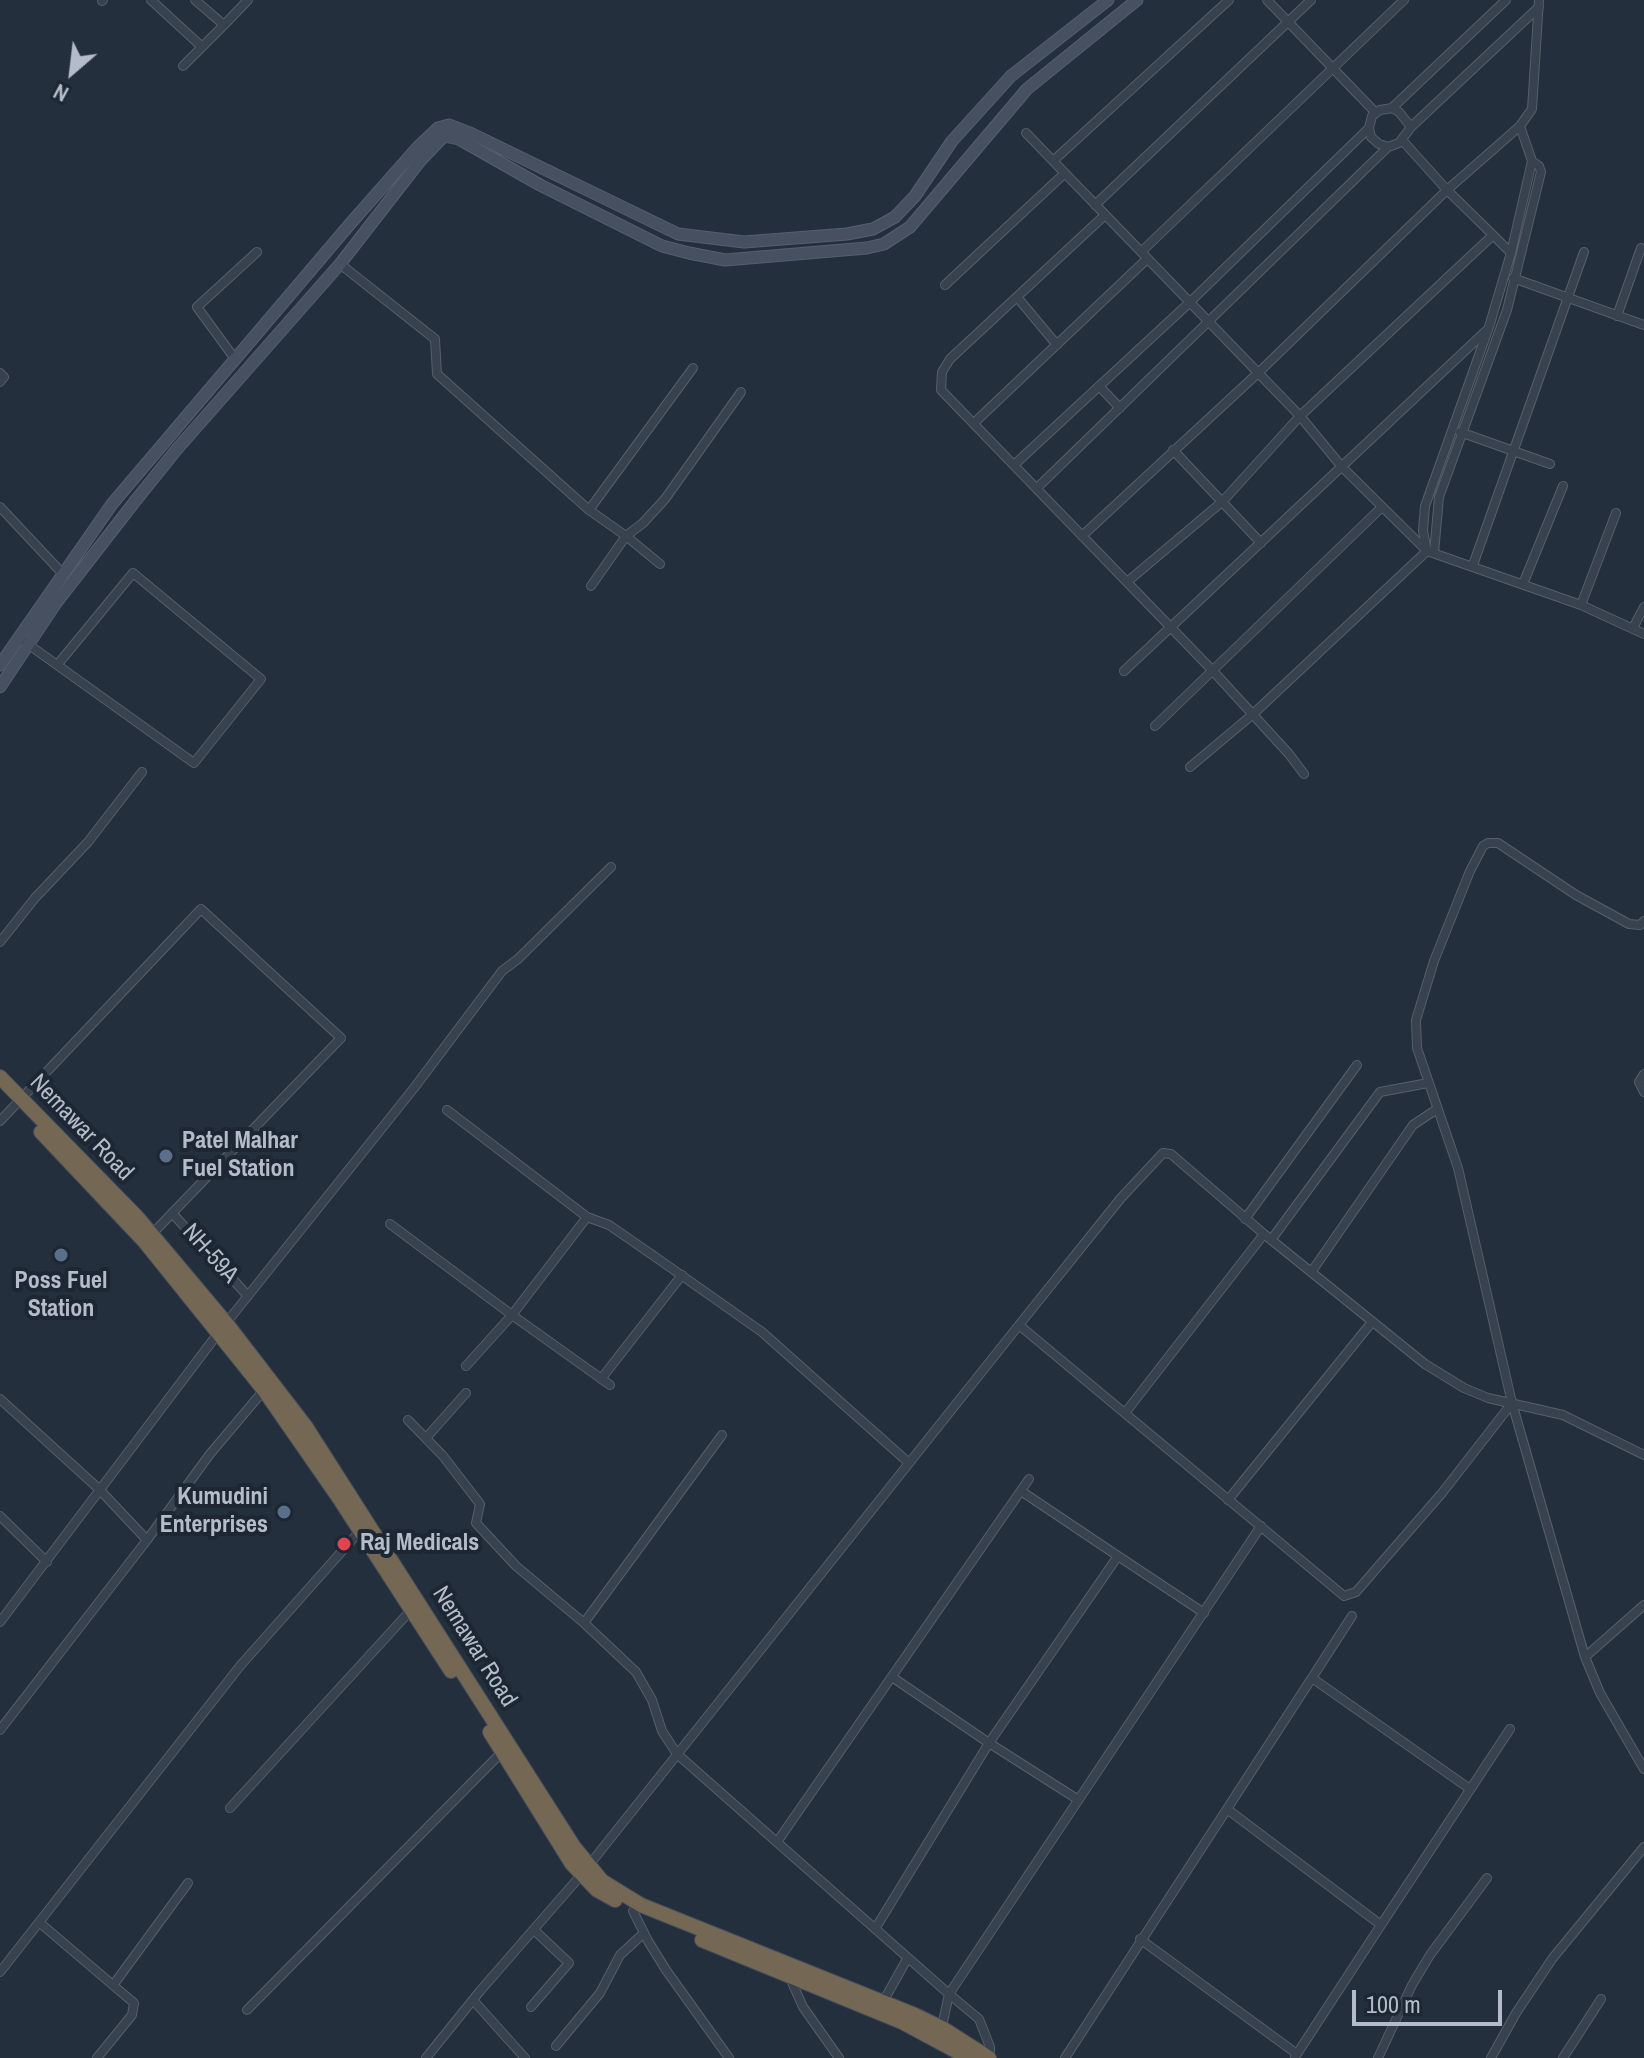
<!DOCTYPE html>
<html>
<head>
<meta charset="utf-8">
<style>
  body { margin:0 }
  #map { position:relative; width:1644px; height:2058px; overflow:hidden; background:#242f3e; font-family:"Archivo Narrow",sans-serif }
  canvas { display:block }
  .north { position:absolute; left:32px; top:32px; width:80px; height:80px; -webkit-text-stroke:6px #1d2633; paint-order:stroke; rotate:208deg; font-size:22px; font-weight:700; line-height:32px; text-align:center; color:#b4bcc9 }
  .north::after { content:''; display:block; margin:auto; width:28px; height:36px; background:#b4bcc9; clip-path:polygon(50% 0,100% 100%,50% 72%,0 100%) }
  .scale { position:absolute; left:1352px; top:1990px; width:150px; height:36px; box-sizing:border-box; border:4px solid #b4bcc9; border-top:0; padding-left:10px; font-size:24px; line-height:28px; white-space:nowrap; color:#b4bcc9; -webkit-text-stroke:6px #1d2633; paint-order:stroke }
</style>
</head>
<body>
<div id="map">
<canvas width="1644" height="2058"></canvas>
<div class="north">N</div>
<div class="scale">100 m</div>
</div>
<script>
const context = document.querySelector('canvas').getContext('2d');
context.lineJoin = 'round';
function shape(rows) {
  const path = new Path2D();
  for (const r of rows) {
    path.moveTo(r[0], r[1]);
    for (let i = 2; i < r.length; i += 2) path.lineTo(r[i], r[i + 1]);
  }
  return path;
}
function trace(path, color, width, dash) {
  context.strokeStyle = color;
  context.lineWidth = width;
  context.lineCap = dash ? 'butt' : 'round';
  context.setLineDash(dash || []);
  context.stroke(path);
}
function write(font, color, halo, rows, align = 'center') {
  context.font = font + ' "Archivo Narrow",sans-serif';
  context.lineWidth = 8;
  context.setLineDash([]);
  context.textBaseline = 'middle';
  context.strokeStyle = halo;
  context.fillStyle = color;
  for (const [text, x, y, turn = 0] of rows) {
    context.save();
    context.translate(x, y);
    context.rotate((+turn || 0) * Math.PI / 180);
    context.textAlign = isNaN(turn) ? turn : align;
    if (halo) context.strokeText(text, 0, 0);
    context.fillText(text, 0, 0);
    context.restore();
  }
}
const street = shape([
  [151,0,201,46],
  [1267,0,1376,113],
  [102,1,103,0],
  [224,25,248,0],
  [183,66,224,25,195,0],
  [1392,108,1506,0],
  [1411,127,1399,112,1392,108,1380,110,1372,116,1369,128,1371,137,1379,144,1388,147,1399,143,1411,127,1539,7],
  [1026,133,1300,416,1342,467,1427,551,1581,605,1616,513],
  [1402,140,1447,190,1520,126,1532,109,1539,0],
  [1053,161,1229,0],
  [1095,205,1311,0],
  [1105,215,950,359,942,372,941,390,1213,671,1289,754,1304,774],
  [1141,252,1404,0],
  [340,264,435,339,437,374,589,510,626,536,660,564],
  [1513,278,1644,325],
  [945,285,1065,173],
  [1017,297,1057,345],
  [1617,316,1641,248],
  [235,359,197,307,257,252],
  [0,373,4,377,0,382],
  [1099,386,1120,408],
  [974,423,1147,259],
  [1460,432,1550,464],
  [1173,450,1261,543],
  [1014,465,1189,303,1369,128],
  [1037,488,1388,147],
  [0,507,62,573],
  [589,510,693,368],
  [1082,536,1257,374,1447,190,1493,235],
  [1434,553,1439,497,1507,310,1541,172,1539,166,1532,161,1520,126],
  [1473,565,1584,252],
  [1127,582,1223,501,1300,416,1493,235,1511,253],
  [1523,584,1563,486],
  [591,586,626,536,643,523,665,499,741,392],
  [1581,605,1644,634],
  [1633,628,1644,607],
  [18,637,194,763,261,679,133,573,58,664],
  [1124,671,1486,331],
  [1155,726,1382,507],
  [1190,767,1252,715,1427,551,1423,531,1425,506,1489,327,1511,253,1532,161],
  [1644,921,1640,925,1629,924,1576,895,1498,843,1488,843,1483,846,1470,871,1434,961,1416,1020,1417,1048,1458,1168,1512,1403,1585,1657,1600,1693,1644,1769],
  [0,942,35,898,88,842,142,772],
  [1644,1074,1639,1082,1644,1092],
  [447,1110,587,1217],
  [0,1121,201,909,341,1038,151,1235],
  [172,1213,248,1296],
  [1245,1219,1357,1065],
  [390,1224,512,1315,466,1366],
  [1271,1240,1380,1092,1428,1083],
  [1312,1271,1413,1125,1437,1109],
  [1019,1325,1344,1596,1356,1592,1442,1493,1512,1403],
  [601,1379,682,1275],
  [610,1385,512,1315,587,1217,609,1225,654,1256,762,1332,909,1463],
  [0,1399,99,1489,147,1540,0,1730],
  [1125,1413,1264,1234],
  [408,1420,443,1456,480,1504,476,1523,516,1566,584,1623,636,1672,652,1700,662,1731,677,1754,949,1994,941,2031],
  [426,1438,466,1393],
  [1021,1491,1118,1556],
  [1228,1500,1372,1322],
  [0,1516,47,1562],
  [147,1540,210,1454,264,1390],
  [1352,1616,1227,1809,1381,1925,1510,1729],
  [0,1622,219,1332,414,1088,502,971,518,959,611,867],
  [584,1623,722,1435],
  [1585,1657,1644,1605],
  [1312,1678,1470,1789],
  [1077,1799,989,1743,1118,1556,1204,1613],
  [230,1808,411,1610],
  [777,1842,1029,1479],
  [633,1911,648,1941,666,1970,729,2058],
  [40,1923,134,2003,132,2015,97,2058],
  [875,1929,989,1743,892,1677],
  [1140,1939,1297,2054],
  [0,1972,240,1666,359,1532],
  [790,1978,803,2007,839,2058],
  [114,1984,188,1883],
  [473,2000,525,2058],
  [883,2002,907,1959],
  [531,2007,569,1963,534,1930],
  [247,2010,502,1752],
  [556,2046,600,1993,620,1955,644,1933],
  [1295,2057,1381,1925],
  [426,2058,480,1991,582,1874,1019,1325,1121,1198,1163,1153,1171,1154,1264,1234,1425,1364,1464,1388,1488,1398,1563,1415,1644,1455],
  [990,2058,990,2047,979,2019,949,1994,1261,1526],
  [1065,2058,1227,1809],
  [1378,2058,1412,1985,1430,1955,1487,1878],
  [1491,2058,1516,2013,1552,1959,1644,1847],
  [1563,2058,1601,1999]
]);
const secondary = shape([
  [0,665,112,504,350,224,417,148,438,128,449,125,470,133,678,234,744,242,847,234,873,229,895,217,915,196,952,141,1011,76,1108,0],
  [0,687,56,603,136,500,177,449,340,264,420,161,444,136,459,139,540,185,662,246,689,253,725,260,867,248,884,244,910,227,1027,89,1137,0]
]);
const highway = shape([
  [0,1077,137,1217,226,1323,306,1427,574,1847,602,1881,641,1905,915,2015,942,2028,989,2058],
  [41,1132,145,1242,264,1390,339,1498,451,1671],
  [490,1732,572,1864,597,1890,615,1900],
  [702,1940,902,2022,969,2058]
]);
trace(street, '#565f6c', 10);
trace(secondary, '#565f6c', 13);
trace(highway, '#434c59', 16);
trace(street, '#38414e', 8);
trace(secondary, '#465061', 11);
trace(highway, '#746855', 14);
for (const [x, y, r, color] of [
  [166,1156,8,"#5c6f8a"],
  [61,1255,8,"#5c6f8a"],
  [284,1512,8,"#5c6f8a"],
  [344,1544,8,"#e0444e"]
]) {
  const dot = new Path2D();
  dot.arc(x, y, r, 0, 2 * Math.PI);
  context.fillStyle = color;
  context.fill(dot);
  trace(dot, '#1d2633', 3);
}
write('24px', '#b4bcc9', '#1d2633', [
  ["Nemawar Road",81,1128,46],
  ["NH-59A",210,1254,48],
  ["Nemawar Road",474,1647,58]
]);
write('bold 24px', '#b4bcc9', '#1d2633', [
  ["Patel Malhar",182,1142],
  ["Fuel Station",182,1170],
  ["Poss Fuel",61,1282,"center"],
  ["Station",61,1310,"center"],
  ["Kumudini",268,1498,"right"],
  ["Enterprises",268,1526,"right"],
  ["Raj Medicals",360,1544]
], 'left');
</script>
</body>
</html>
